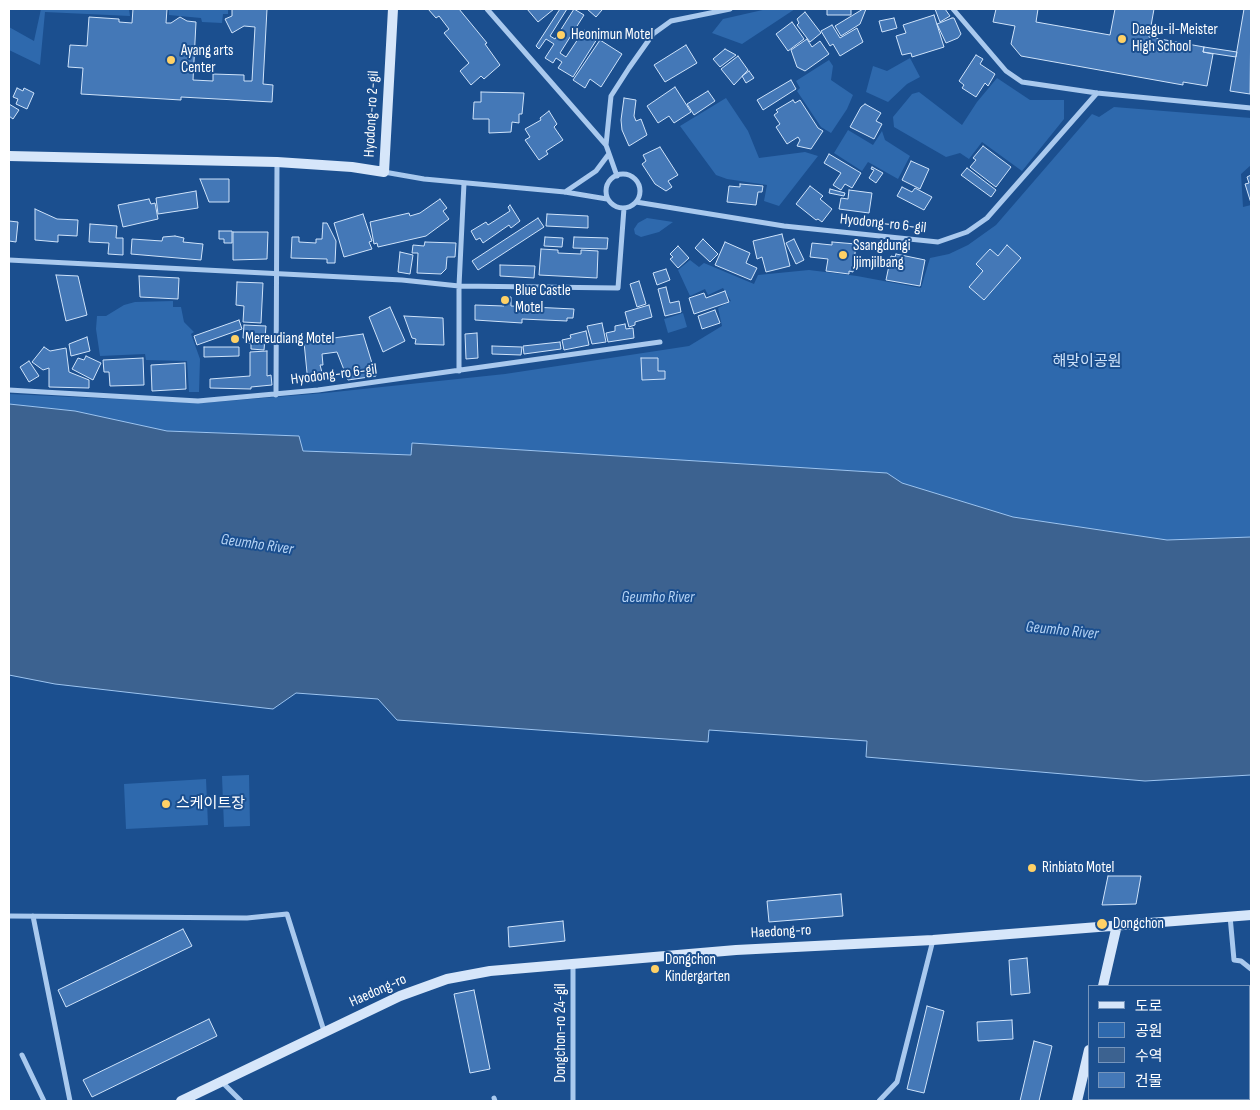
<!DOCTYPE html>
<html>
<head>
<meta charset="utf-8">
<style>
  body { margin:0 }
  #map { position:relative; width:1260px; height:1110px; overflow:hidden; background:#1b4f8f; font-family:"Sofia Sans Condensed","Noto Sans KR",sans-serif }
  canvas { display:block }
  .frame { position:absolute; inset:0; border:10px solid #fff; pointer-events:none }
  .legend { position:absolute; left:1088px; top:985px; width:162px; height:115px; box-sizing:border-box; background:#1b4f8f; border:1px solid #7695bc; margin:0; padding:6px 9px; list-style:none; font-size:15px; color:#fff }
  .legend li { display:flex; align-items:center; gap:10px; height:25px }
  .legend b { width:25px; border:1px solid #7695bc }
</style>
</head>
<body>
<div id="map">
<canvas width="1260" height="1110"></canvas>
<div class="frame"></div>
<ul class="legend">
<li><b style="height:6px;background:#d6e6fa"></b>도로</li>
<li><b style="height:14px;background:#2e69ad"></b>공원</li>
<li><b style="height:14px;background:#3c6290"></b>수역</li>
<li><b style="height:14px;background:#4478b7"></b>건물</li>
</ul>
</div>
<script>
const context = document.querySelector('canvas').getContext('2d');
context.lineJoin = 'round';
function fill(path, color) {
  context.fillStyle = color;
  context.fill(path, 'evenodd');
}
function shape(rows) {
  const path = new Path2D();
  for (const r of rows) {
    if (r.length === 3) {
      path.moveTo(r[0] + r[2], r[1]);
      path.arc(r[0], r[1], r[2], 0, 2 * Math.PI);
      continue;
    }
    path.moveTo(r[0], r[1]);
    for (let i = 2; i < r.length; i += 2) path.lineTo(r[i], r[i + 1]);
  }
  return path;
}
function trace(path, color, width, dash) {
  context.strokeStyle = color;
  context.lineWidth = width;
  context.lineCap = dash ? 'butt' : 'round';
  context.setLineDash(dash || []);
  context.stroke(path);
}
function write(font, color, halo, rows, align = 'center') {
  context.font = font + ' "Sofia Sans Condensed","Noto Sans KR",sans-serif';
  context.lineWidth = 4;
  context.setLineDash([]);
  context.textBaseline = 'middle';
  context.strokeStyle = halo;
  context.fillStyle = color;
  for (const [text, x, y, turn = 0] of rows) {
    context.save();
    context.translate(x, y);
    context.rotate((+turn || 0) * Math.PI / 180);
    context.textAlign = isNaN(turn) ? turn : align;
    if (halo) context.strokeText(text, 0, 0);
    context.fillText(text, 0, 0);
    context.restore();
  }
}
fill(shape([
  [41,9,129,9,130,16,45,12,40,65,9,50,9,27,34,41],
  [169,9,228,9,228,14,223,14,222,23,202,22,201,18,169,15],
  [767,9,795,9,742,44,712,33,723,19],
  [910,58,920,77,907,84,888,102,866,92,873,66,887,71],
  [829,60,833,66,831,80,853,95,847,109,831,133,821,127,797,91,800,88,796,81],
  [997,78,1030,100,1064,100,1064,119,1022,171,982,142,969,159,960,153,946,157,894,127,893,117,912,94,919,92,962,125,977,102],
  [726,98,748,131,759,158,805,152,818,156,779,206,764,201,767,185,727,179,716,175,680,126],
  [1114,107,1251,118,1251,165,1241,174,1243,207,1251,205,1251,537,1167,540,1013,517,902,483,887,473,412,443,411,455,303,451,298,436,167,431,75,411,9,404,9,394,202,403,325,393,505,374,689,346,722,326,718,308,731,301,723,288,708,295,705,289,690,296,678,270,690,260,699,267,704,263,754,284,758,275,809,270,857,276,921,288,930,258,949,254,968,245,996,225,1092,114,1099,117],
  [848,130,873,145,882,131,885,140,910,156,898,179,868,162,862,171,834,153],
  [647,218,673,222,659,232,641,237,635,234,634,229,638,223],
  [173,301,173,307,181,307,184,322,194,332,191,334,200,359,199,392,189,392,187,361,146,360,145,354,100,356,96,329,97,316,106,316,124,305,135,302],
  [683,313,687,327,668,333,664,319],
  [249,775,250,826,224,827,222,776],
  [206,779,208,825,126,829,124,784]
]), '#2e69ad');
const water = shape([
  [9,404,75,411,167,431,299,436,303,451,411,455,412,443,887,473,902,483,1013,517,1167,540,1251,537,1251,775,1145,781,866,757,867,741,709,730,708,742,397,720,378,699,296,693,273,709,55,684,9,675,9,404]
]);
fill(water, '#3c6290');
trace(water, '#9cc4f0', 1);
const building = shape([
  [133,9,167,9,166,23,171,23,180,17,187,21,196,22,193,80,213,81,213,74,244,75,244,81,252,81,255,27,244,26,232,33,225,19,232,16,232,9,267,9,263,84,273,85,272,102,181,97,181,100,81,94,83,68,68,67,70,45,87,46,89,17,119,19,119,22,132,23,133,9],
  [428,9,459,9,487,43,485,44,500,65,484,79,481,76,471,85,460,71,469,63,444,33,449,29,439,16,436,18,428,9],
  [527,9,554,9,538,22,527,9],
  [560,9,567,9,550,36,555,39,574,9,584,15,560,53,566,57,584,30,597,39,573,77,558,68,562,62,556,58,553,63,545,58,554,44,546,39,539,49,536,46,560,9],
  [587,9,600,9,602,10,596,17,587,9],
  [827,9,851,9,851,15,827,15,827,9],
  [863,9,866,9,860,24,841,36,835,26,863,9],
  [935,9,945,9,950,16,940,22,935,9],
  [996,9,1038,9,1036,22,1110,35,1115,9,1154,9,1149,37,1204,47,1203,52,1213,54,1207,86,1183,82,1183,85,1021,56,1011,44,1015,26,993,22,996,9],
  [1244,9,1251,9,1250,94,1230,91,1244,9],
  [805,12,821,33,810,42,797,25,799,23,797,19,805,12],
  [934,15,944,47,912,57,911,53,902,55,896,36,906,33,903,25,934,15],
  [894,18,897,28,882,32,879,21,894,18],
  [952,18,954,18,961,34,958,38,946,43,937,24,952,18],
  [792,22,804,39,788,51,776,34,792,22],
  [832,25,840,38,857,28,863,42,840,56,833,44,830,46,821,31,832,25],
  [807,39,812,47,820,41,829,54,805,71,797,67,791,50,807,39],
  [600,40,622,54,601,87,590,79,585,88,573,80,600,40],
  [686,45,697,63,665,82,654,65,686,45],
  [1204,47,1237,52,1236,57,1203,52,1204,47],
  [725,49,736,55,720,67,713,59,725,49],
  [976,55,983,59,980,64,995,74,988,86,985,83,976,97,962,88,964,85,959,81,976,55],
  [738,56,748,70,734,85,721,69,738,56],
  [749,71,754,78,746,83,742,76,749,71],
  [791,80,796,89,763,110,757,100,791,80],
  [675,87,691,112,674,123,669,116,658,123,647,106,675,87],
  [17,88,23,91,24,88,34,93,27,109,16,104,18,99,13,97,17,88],
  [708,91,715,101,694,115,687,104,708,91],
  [481,92,524,93,522,114,519,114,519,123,512,122,511,132,489,133,489,119,473,119,474,102,481,102,481,92],
  [624,98,636,100,634,116,636,121,641,119,647,135,629,146,622,130,621,120,624,98],
  [793,100,795,103,800,100,818,128,823,131,811,149,797,146,800,140,798,137,787,144,776,127,780,124,774,115,778,112,776,110,793,100],
  [9,104,19,110,13,119,9,116,9,104],
  [865,104,881,113,876,121,882,124,874,139,850,127,861,107,865,104],
  [549,111,557,124,554,127,563,140,546,151,548,154,539,160,525,140,530,137,525,129,541,120,540,118,549,111],
  [983,146,1011,167,996,187,970,167,976,160,973,158,983,146],
  [660,147,678,175,668,181,672,187,666,191,655,184,642,164,646,161,643,155,660,147],
  [829,154,861,173,852,188,845,184,841,190,833,185,841,173,824,163,829,154],
  [911,161,929,169,920,189,902,180,911,161],
  [872,167,883,173,876,183,869,178,874,170,871,169,872,167],
  [967,168,996,190,991,197,961,175,967,168],
  [1251,175,1251,203,1245,184,1249,183,1247,177,1251,175],
  [200,179,229,179,229,202,209,202,200,179],
  [740,184,763,186,762,192,758,192,756,205,727,202,729,186,740,187,740,184],
  [810,186,823,196,820,199,832,209,822,222,818,219,816,220,796,204,810,186],
  [902,187,912,192,915,188,932,197,924,210,897,196,902,187],
  [830,189,845,193,844,196,829,193,830,189],
  [849,190,872,193,869,213,839,209,841,198,848,199,849,190],
  [196,191,198,208,158,214,156,198,196,191],
  [149,199,151,204,155,203,158,219,123,227,118,205,149,199],
  [440,199,447,208,443,211,449,219,426,236,378,247,377,243,374,244,370,222,409,213,410,216,420,213,440,199],
  [510,205,520,221,511,228,509,225,483,243,480,238,476,240,471,231,486,222,488,225,510,211,508,207,510,205],
  [35,209,57,219,78,220,77,236,58,235,58,242,35,240,35,209],
  [363,214,372,241,369,242,372,249,344,257,334,223,363,214],
  [547,214,588,216,588,228,546,226,547,214],
  [538,218,544,227,478,270,472,261,538,218],
  [9,221,18,222,16,242,9,241,9,221],
  [323,223,327,223,336,241,335,263,327,263,327,259,291,258,292,237,299,237,299,242,316,243,316,239,322,239,323,223],
  [90,224,117,226,116,238,123,238,123,255,108,254,109,243,89,242,90,224],
  [219,231,232,231,232,243,224,243,224,239,219,239,219,231],
  [233,232,268,232,267,259,233,260,233,232],
  [782,234,790,266,766,272,762,257,757,259,753,241,782,234],
  [175,236,184,238,183,242,203,244,201,260,131,254,132,239,162,241,163,237,175,236],
  [545,237,563,238,562,247,544,246,545,237],
  [574,237,608,238,607,249,573,248,574,237],
  [703,239,718,254,710,262,695,248,703,239],
  [794,239,804,260,796,264,786,243,794,239],
  [425,242,456,243,455,257,447,257,446,269,441,274,417,273,418,253,412,253,413,245,424,246,425,242],
  [725,242,750,253,746,263,757,268,751,280,715,265,725,242],
  [832,242,856,244,853,272,849,271,849,274,826,271,828,259,810,257,812,243,832,245,832,242],
  [1007,245,1021,258,984,300,969,287,983,271,976,264,990,249,998,256,1007,245],
  [678,246,689,258,678,268,670,259,673,257,670,254,678,246],
  [541,249,558,250,558,253,581,254,581,250,598,251,597,278,539,275,541,249],
  [400,252,413,255,410,274,398,272,400,252],
  [896,254,925,260,920,286,886,280,891,256,895,257,896,254],
  [500,265,535,266,534,278,500,276,500,265],
  [666,269,670,280,657,285,653,273,666,269],
  [56,275,78,276,87,315,66,321,56,275],
  [139,276,179,278,178,299,140,297,139,276],
  [639,281,646,304,637,307,630,284,639,281],
  [237,282,263,283,261,323,243,322,244,306,236,305,237,282],
  [666,287,670,303,679,301,681,312,665,316,658,289,666,287],
  [725,291,729,302,694,314,689,298,704,293,706,298,725,291],
  [504,297,511,297,511,306,574,309,573,318,567,318,567,321,522,319,522,323,475,320,475,305,504,306,504,297],
  [649,305,652,317,635,322,635,325,629,327,625,312,649,305],
  [390,307,405,341,383,352,369,317,390,307],
  [715,310,720,323,702,329,698,316,715,310],
  [404,316,443,318,444,345,415,344,416,339,412,338,404,316],
  [239,320,242,329,197,345,194,336,239,320],
  [602,323,606,342,592,344,587,326,602,323],
  [625,324,626,329,633,328,634,338,608,342,606,333,615,331,615,326,625,324],
  [244,325,266,326,264,350,251,349,251,343,246,343,246,338,243,338,244,325],
  [586,331,589,345,564,350,562,340,571,338,570,335,586,331],
  [477,333,478,358,466,359,465,334,477,333],
  [363,334,376,376,348,380,337,352,322,354,323,365,320,365,323,376,318,377,319,380,308,383,304,342,363,334],
  [87,337,90,351,71,356,69,344,87,337],
  [560,342,561,349,524,354,523,346,560,342],
  [492,346,522,347,521,355,492,354,492,346],
  [44,347,50,351,66,348,69,372,89,380,89,388,49,387,49,368,43,370,32,362,44,347],
  [204,347,239,347,239,356,204,357,204,347],
  [267,351,267,376,271,375,272,385,251,387,251,389,210,388,210,379,250,376,250,352,267,351],
  [86,356,101,363,93,380,72,369,78,358,84,360,86,356],
  [143,358,144,385,110,386,109,372,104,372,103,360,143,358],
  [641,358,658,358,658,371,665,371,665,379,642,380,641,358],
  [29,361,39,376,29,382,20,367,29,361],
  [185,363,186,389,152,391,151,365,185,363],
  [1108,876,1141,876,1136,904,1102,905,1108,876],
  [841,894,843,916,769,922,767,901,841,894],
  [563,921,565,941,509,947,508,927,563,921],
  [183,929,192,946,66,1007,58,990,183,929],
  [1027,958,1030,993,1011,995,1009,960,1027,958],
  [474,990,490,1069,470,1073,454,994,474,990],
  [927,1006,944,1011,924,1093,907,1089,927,1006],
  [209,1019,217,1036,92,1097,83,1080,209,1019],
  [1012,1020,1013,1039,978,1041,977,1022,1012,1020],
  [1034,1041,1052,1046,1039,1101,1020,1101,1034,1041]
]);
fill(building, '#4478b7');
trace(building, '#cfe3fa', 1);
trace(shape([
  [487,9,606,145],
  [953,9,1006,71,1022,82,1097,93,1251,108],
  [384,172,424,179,565,192,607,199],
  [623,191,17],
  [617,176,606,145,611,96,629,68,653,34,671,21,730,9],
  [565,192,596,171,608,155],
  [636,202,784,226,938,242,967,232,987,218,1097,93],
  [9,260,402,280,459,286,618,288,624,208],
  [459,371,459,286,464,183],
  [9,390,198,401,318,390,660,342],
  [276,395,277,162],
  [9,916,247,918,287,914,324,1031],
  [33,916,70,1101],
  [1230,916,1234,960,1241,961,1251,969],
  [22,1055,44,1101],
  [222,1082,241,1101],
  [494,1098,495,1101],
  [573,1101,573,964],
  [879,1101,897,1082,933,940]
]), '#a9c9ee', 5);
trace(shape([
  [9,156,277,162,352,167,384,172,393,9],
  [1103,986,1117,925],
  [181,1101,400,996,447,979,490,971,736,950,933,940,1251,915],
  [1077,1101,1089,1050]
]), '#d6e6fa', 10);
for (const [x, y, r, color] of [
  [561,35,5,"#ffd166"],
  [1122,39,5,"#ffd166"],
  [171,60,5,"#ffd166"],
  [843,255,5,"#ffd166"],
  [505,300,5,"#ffd166"],
  [235,339,5,"#ffd166"],
  [166,804,5,"#ffd166"],
  [1032,868,5,"#ffd166"],
  [1102,924,6,"#ffd166"],
  [655,969,5,"#ffd166"]
]) {
  const dot = new Path2D();
  dot.arc(x, y, r, 0, 2 * Math.PI);
  context.fillStyle = color;
  context.fill(dot);
  trace(dot, '#1b4f8f', 2);
}
write('15px', '#fff', '#1b4f8f', [
  ["Daegu-il-Meister",1132,30],
  ["High School",1132,47],
  ["Heonimun Motel",571,35],
  ["Ayang arts",181,51],
  ["Center",181,68],
  ["Ssangdungi",853,246],
  ["Jjimjilbang",853,263],
  ["Blue Castle",515,291],
  ["Motel",515,308],
  ["Mereudiang Motel",245,339],
  ["스케이트장",176,804],
  ["Rinbiato Motel",1042,868],
  ["Dongchon",1113,924],
  ["Dongchon",665,960],
  ["Kindergarten",665,977]
], 'left');
write('15px', '#fff', '#1b4f8f', [
  ["Hyodong-ro 2-gil",372,114,-87],
  ["Hyodong-ro 6-gil",883,224,6],
  ["Hyodong-ro 6-gil",334,375,-7],
  ["Haedong-ro",781,932,-3],
  ["Haedong-ro",378,991,-24],
  ["Dongchon-ro 24-gil",561,1033,-90]
]);
write('15px', '#cfe3fa', '#1b4f8f', [
  ["해맞이공원",1087,362]
]);
write('italic 16px', '#b5d3f5', '#1b4f8f', [
  ["Geumho River",257,545,8],
  ["Geumho River",658,598],
  ["Geumho River",1062,631,6]
]);
</script>
</body>
</html>
